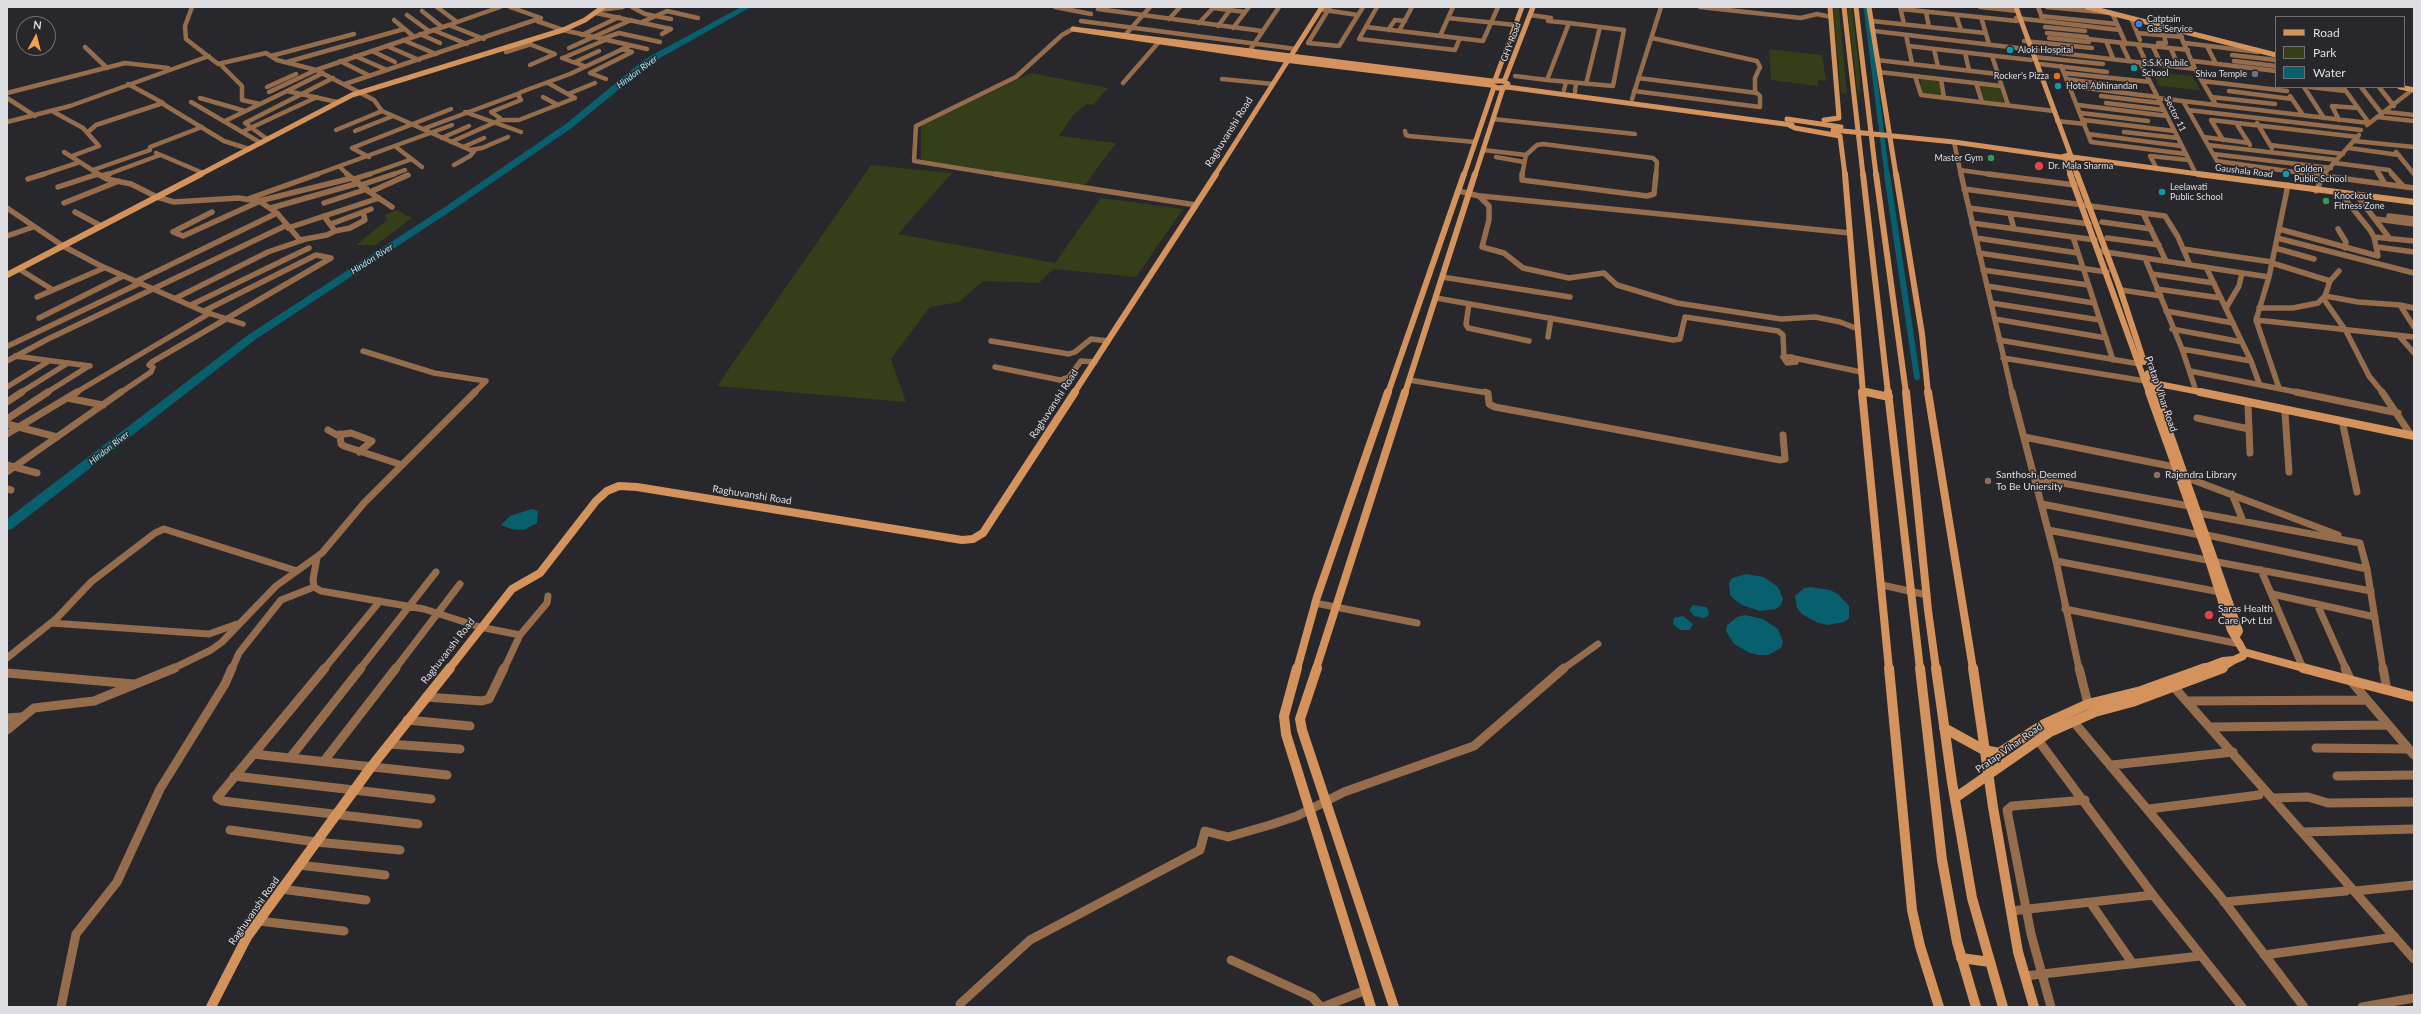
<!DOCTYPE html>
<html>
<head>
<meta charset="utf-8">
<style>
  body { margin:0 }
  #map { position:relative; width:2421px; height:1014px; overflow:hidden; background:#27272c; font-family:Lato,sans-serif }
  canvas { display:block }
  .frame { position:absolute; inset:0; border:8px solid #dfdfe3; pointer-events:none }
  .legend { position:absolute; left:2275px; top:16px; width:130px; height:72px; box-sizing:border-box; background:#27272c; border:1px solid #717175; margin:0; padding:5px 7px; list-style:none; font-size:12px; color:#dfdfe3 }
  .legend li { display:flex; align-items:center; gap:8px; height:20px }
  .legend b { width:20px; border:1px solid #717175 }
  .north { position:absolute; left:16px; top:16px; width:40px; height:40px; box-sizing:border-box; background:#27272c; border:1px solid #717175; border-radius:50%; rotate:7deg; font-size:11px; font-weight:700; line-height:16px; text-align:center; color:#dfdfe3 }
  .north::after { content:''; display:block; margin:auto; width:14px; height:18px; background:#f7a14a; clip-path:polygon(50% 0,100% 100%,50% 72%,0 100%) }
</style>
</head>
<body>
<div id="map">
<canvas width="2421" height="1014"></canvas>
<div class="frame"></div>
<ul class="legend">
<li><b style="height:5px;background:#d4935c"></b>Road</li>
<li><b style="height:11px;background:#343e19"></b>Park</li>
<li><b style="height:11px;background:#085f6e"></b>Water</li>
</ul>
<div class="north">N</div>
</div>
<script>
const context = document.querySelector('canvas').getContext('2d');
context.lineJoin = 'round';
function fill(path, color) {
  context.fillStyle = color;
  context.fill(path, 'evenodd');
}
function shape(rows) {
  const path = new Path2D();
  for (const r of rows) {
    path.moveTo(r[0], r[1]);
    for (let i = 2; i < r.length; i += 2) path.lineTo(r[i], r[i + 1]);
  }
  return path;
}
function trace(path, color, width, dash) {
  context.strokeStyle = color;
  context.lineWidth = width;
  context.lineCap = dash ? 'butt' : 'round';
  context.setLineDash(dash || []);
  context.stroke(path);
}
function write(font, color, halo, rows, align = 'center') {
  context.font = font + ' Lato,sans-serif';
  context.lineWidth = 3;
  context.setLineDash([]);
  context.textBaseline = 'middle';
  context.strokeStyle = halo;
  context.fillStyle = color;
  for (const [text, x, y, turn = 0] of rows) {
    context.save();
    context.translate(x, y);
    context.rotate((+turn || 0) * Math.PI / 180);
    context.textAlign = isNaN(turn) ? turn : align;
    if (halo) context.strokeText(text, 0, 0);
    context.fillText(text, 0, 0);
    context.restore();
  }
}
fill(shape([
  [1833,7,1839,7,1839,10,1847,94,1841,93],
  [1847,7,1852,8,1860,76,1859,104],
  [1769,49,1822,55,1826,81,1818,80,1818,86,1771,80],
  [2152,72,2192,76,2200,90,2159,86],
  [1031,73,1108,88,1093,105,1087,104,1074,114,1059,136,1116,143,1085,185,921,161,921,126],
  [1920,77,1939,80,1942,96,1922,93],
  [1979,85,1999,87,2004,103,1983,101],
  [871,165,952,173,898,234,1055,263,1101,198,1183,209,1136,277,1053,269,1039,283,983,281,959,302,930,307,891,359,906,402,717,386],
  [396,210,412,218,376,245,356,245,387,220,385,215]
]), '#343e19');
fill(shape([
  [532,509,538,511,537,523,524,530,511,529,501,525,510,516],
  [1746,574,1764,577,1778,587,1783,599,1781,605,1776,609,1760,611,1742,605,1735,600,1730,595,1729,583,1732,578],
  [1811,587,1830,590,1838,594,1849,606,1849,618,1844,622,1828,625,1818,623,1802,614,1797,608,1795,596,1804,588],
  [1693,605,1706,607,1709,612,1708,616,1704,618,1694,616,1689,610],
  [1745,615,1763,619,1778,629,1783,642,1781,648,1768,655,1759,655,1750,653,1734,644,1726,631,1727,625,1737,617],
  [1683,616,1693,624,1690,630,1680,630,1673,624,1674,618]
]), '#085f6e');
trace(shape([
  [1866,7,1887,175]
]), '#085f6e', 5);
trace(shape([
  [1887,174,1917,377]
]), '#085f6e', 6);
fill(shape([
  [741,7,751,7,651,63,573,127,451,211,256,339,12,529,7,530,7,519,248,335,445,207,567,123,645,59,741,7]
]), '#085f6e');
trace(shape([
  [192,7,185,26,186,39,218,64,266,53,277,60,316,70,374,100,382,111,470,150,482,148,508,137],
  [437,7,457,22],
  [632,7,645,14,671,19],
  [1055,7,1091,14],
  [1330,7,1308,43,1339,46,1363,7],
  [1377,7,1359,39,1455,50,1460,38],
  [1700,7,1801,18,1817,14,1831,17],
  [1900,7,1904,24],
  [1980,7,2018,11],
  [2038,7,2043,20],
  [2047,7,2112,13,2126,44],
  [1213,8,1245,12],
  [1098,9,1262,31],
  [1901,9,2017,21],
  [599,10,623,7],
  [1324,10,1358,15],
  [422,11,442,27],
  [1926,12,1929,27],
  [596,13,671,29,662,34],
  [407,15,429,31],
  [1530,15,1551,18],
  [1956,15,1961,30],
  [2041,16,2117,24],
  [1981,17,1989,44],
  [1448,18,1515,25],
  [1548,18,1548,21,1569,23],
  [2016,18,2120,30],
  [2131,18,2140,40],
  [1169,19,1180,7],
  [394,20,413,36],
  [537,21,563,30,647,49],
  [1081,21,1296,49],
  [1872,21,1985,33],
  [642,22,667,11,698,18],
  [1199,23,1214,7],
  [1569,23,1624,30,1613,86,1547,80,1569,23],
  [449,25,500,7],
  [1218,26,1230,10],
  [1366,27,1483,41,1498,7],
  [2045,27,2085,31],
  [1233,28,1249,7],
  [433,30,467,44],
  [1388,30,1395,20,1405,21],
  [2178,30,2195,69,2216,105,2369,123],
  [1399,31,1412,7],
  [1874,31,2195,69],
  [2047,33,2087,37],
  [2137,33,2182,37],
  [420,34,440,43],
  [1126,34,1150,7],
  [582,35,619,17],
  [1906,35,1912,63],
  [1440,36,1453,7],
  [1652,38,1757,61,1760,67,1755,78,1755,93],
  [2049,38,2089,42],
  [601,39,619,33,660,42],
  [2088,39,2188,50],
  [403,40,436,54],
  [2024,41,2092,48],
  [2106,41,2113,58],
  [524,42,555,54,530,65],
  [2121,43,2129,60],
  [2158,43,2166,43,2164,36],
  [2185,43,2258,52],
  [2138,45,2146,62],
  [387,46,419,60],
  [1909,46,2031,60],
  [2207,46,2216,64],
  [85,47,107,68],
  [2153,47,2161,64],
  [569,48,631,20],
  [1934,49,1938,67],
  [2171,49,2179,67],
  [1250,50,1279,7],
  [372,51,395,62],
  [506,52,531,44],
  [1965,53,1969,70],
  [2232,55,2276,60],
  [271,56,354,34],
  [355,56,387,70],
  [1992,56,2008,105],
  [2034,57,2103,64],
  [562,58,584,66],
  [563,58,605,40],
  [1877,60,1997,74],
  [340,61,370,76],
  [2193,61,2276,71],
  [2234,61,2276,66],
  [287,62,404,29],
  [575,62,599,51],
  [2140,62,2196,174],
  [220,64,242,86,242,100,260,104],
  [2040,64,2107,72],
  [2061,66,2064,73,2150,82],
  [1879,72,2001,86],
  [2064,73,2091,142,2186,154],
  [1515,76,1547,80],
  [1915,76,1921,95,2054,111],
  [606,79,590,73,632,52,622,49],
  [1222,79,1273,84],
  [1941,79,1944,98],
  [2066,79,2133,88],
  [2202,81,2287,91],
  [1123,83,1158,43],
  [1976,83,1982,102],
  [345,84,541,18,510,7],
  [1586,84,1600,27],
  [2069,86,2157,97],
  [267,87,296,74],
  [2304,87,2324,118],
  [2310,87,2345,91],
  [2343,87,2369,123],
  [2361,87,2382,114],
  [2379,87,2394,106],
  [1564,90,1566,82],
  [287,91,323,73],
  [1634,91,1760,107,1760,96,1757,93,1638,78],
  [2229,91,2292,99],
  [269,92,316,70,449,25,484,39],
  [1575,92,1576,83],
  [7,93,125,63,168,68],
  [568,94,595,83],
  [2101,96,2160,103],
  [2290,96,2303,115],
  [543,97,558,105],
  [2211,97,2275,104],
  [7,98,35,116],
  [200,98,245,111],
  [2158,98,2216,105],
  [1632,99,1661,7],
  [2183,101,2217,161,2316,175],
  [191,102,261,143],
  [2106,103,2164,110],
  [163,104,224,141,249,149],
  [2078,105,2167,116],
  [2188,110,2361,130],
  [52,111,83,128,99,146,72,156],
  [465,112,521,132],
  [2386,112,2414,115],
  [2081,113,2148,121],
  [2377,117,2414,121],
  [1493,119,1635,134],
  [500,120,519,120,575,98,548,83],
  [2084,120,2174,131],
  [2339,120,2332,106,2358,108],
  [225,121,287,91,337,102],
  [2057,121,2085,124],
  [7,122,70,106,209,56],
  [2236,123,2250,145],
  [2257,123,2272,148],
  [2367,125,2412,90],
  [423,129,520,93],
  [336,130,382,111],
  [355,131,393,116],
  [1405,131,1406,135,1409,136,1475,142],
  [88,132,96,125,163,103,128,84],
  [242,132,317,97],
  [2124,132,2178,138],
  [2088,134,2181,146],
  [2204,137,2249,143],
  [442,138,469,126],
  [267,139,245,123,333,78],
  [2223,140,2211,120,2358,137],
  [2354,141,2414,147],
  [451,142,498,121,500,118,491,112,521,100,518,95,521,92,570,74,629,46],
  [1954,142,1961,175],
  [2208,145,2337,160],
  [2270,145,2343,154],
  [396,147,422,167],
  [463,147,484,138],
  [2349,148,2399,155],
  [1483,150,1526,155],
  [64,152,100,175],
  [2396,152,2414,174],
  [156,153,203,173],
  [2213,154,2331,168],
  [1526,155,1537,145,1543,144,1653,158,1657,162,1656,175],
  [369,157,352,148,451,109],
  [1496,157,1524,162],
  [2335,163,2389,170,2393,175],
  [454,165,470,156,475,150],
  [340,167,348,175],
  [2375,168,2379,175],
  [2157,169,2150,156,2189,160],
  [93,170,150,150,150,147,202,127],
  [1960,170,1995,175],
  [41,175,80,162],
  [96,175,98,174],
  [106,175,160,155],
  [315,175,452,125],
  [367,175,412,159],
  [391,175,405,170],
  [1001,175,914,161,916,126,1016,77,1062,35,1073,29],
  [1522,175,1526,155],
  [2323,175,2359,135]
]), '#956d4c', 4.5);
trace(shape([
  [98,174,107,179,131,184,157,197,174,202,238,198,259,201,352,178],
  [347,174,362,187,392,207],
  [995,174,1196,205],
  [1522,174,1522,180,1647,196,1654,194,1656,174],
  [1961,174,2012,393],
  [1988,174,2075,185],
  [2309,174,2414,188],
  [2379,174,2385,184],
  [2392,174,2403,186],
  [102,176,109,174],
  [28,179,44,174],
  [354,179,370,174],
  [361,185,394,174],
  [58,187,98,174],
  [1964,189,2165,216,2178,237,2190,265],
  [1459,191,1479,196,1489,206,1489,220,1482,247,1504,253,1523,268,1569,278,1604,273,1617,285,1677,303,1781,319,1815,317,1840,322,1858,329],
  [2316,191,2324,174],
  [370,192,408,175],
  [1481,196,1850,233],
  [2358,197,2390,239],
  [248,199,318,174],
  [259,201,277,213,300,240,327,235,335,231,324,216],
  [64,203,119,181],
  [324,203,367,189],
  [7,208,63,246,99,265,205,312,243,324],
  [271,208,359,183],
  [1969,208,2089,224],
  [75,212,101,226],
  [212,212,173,232,183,236,258,202],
  [2143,213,2166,261],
  [2010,214,2014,229],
  [2389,216,2414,219],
  [2376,219,2414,224],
  [2102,222,2151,229],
  [1972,223,2095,240],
  [331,224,371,209],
  [288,228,379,198],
  [2279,229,2378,256,2374,237,2370,230,2341,194],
  [2338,229,2346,242,2345,248],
  [335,231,350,228,365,220,363,212],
  [7,236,33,227],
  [2073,237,2113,360],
  [2374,237,2414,241],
  [1976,238,2078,253],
  [2107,238,2159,245],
  [2277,238,2414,273],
  [2377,247,2414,252],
  [2275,248,2314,259],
  [2183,249,2272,262],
  [2099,251,2269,277,2256,320,2279,388],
  [1979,253,2107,272],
  [2145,258,2182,349,2196,391],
  [2272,263,2330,281],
  [2206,267,2251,361,2259,383],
  [19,269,53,290],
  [1983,270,2088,285],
  [2152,274,2214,283],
  [1442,277,1570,297],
  [2269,277,2288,185],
  [135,282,277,213],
  [1987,286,2094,303],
  [2157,289,2221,298],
  [2121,290,2161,296],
  [2325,296,2358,302,2400,305],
  [37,297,104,268],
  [176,298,268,252,303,240],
  [1436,298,1673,340,1680,339,1685,317,1778,331,1783,335,1784,357],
  [2323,298,2346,331,2369,376,2383,393],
  [1991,303,2100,320],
  [1469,304,1466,324,1468,328,1529,341],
  [191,305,309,248],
  [2226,308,2239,286,2242,273],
  [2259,308,2293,308,2318,303,2325,296,2330,281,2339,271],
  [2414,308,2400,305,2414,327],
  [2166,311,2233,323],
  [39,318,123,276],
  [1995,319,2106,338],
  [2256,320,2414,337],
  [2172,329,2242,342],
  [1548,337,1551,318],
  [2400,337,2414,353],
  [1999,340,2140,364],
  [991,341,1069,354,1075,352,1091,339,1108,341],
  [8,346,138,284],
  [2182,349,2251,361],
  [363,351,434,373,486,381,474,393],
  [15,356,90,366],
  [1783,357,1792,357,1796,362,1787,363,1783,357],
  [1794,358,1861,372],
  [2003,358,2145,381],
  [7,361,48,339,287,225],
  [995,367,1060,380,1069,377,1081,361,1095,362],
  [2190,371,2301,393],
  [1409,380,1488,393],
  [7,387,49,361],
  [20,393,68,363],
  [46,393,89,366],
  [75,393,210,313],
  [120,393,151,372,153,367,149,365,152,362,331,258,316,255,204,311]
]), '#956d4c', 5.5);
trace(shape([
  [1485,392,1488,393,1489,404,1495,407,1780,460,1785,459,1783,435],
  [2012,392,2056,561,2079,669],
  [2296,392,2398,413],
  [2382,392,2411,435],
  [67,398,103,405],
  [7,402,22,392],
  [2248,405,2250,453],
  [2285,413,2289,472],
  [2197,418,2249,429],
  [7,419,48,392],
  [7,424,57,437],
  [2343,425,2357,492],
  [328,430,337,435,351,433,372,441,359,452],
  [7,434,77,392],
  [340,434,341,444,344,446,402,465],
  [2024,437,2175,467],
  [7,465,37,473],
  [7,472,121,392],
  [2185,477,2338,535],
  [2035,478,2189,506],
  [7,489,11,490],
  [2232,494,2243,521],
  [2042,504,2200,535],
  [2198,513,2360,543,2367,569,2383,669],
  [2048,530,2371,591],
  [2207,535,2367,569],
  [317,558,313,579,314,587,321,591,424,609,480,627,520,635],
  [2056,561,2220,592],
  [2261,570,2303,668],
  [1882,585,1927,595],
  [2272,594,2375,617],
  [1315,603,1417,623],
  [2317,604,2346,669],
  [2065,609,2240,644],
  [51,623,209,634,237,624],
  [7,658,57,618,91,582,155,533,164,529,297,571],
  [172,669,211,650,222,642,276,586,322,553,364,503,475,392],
  [232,669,239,653,281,600,314,587],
  [324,669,380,601],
  [360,669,436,572],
  [395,669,460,584],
  [504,669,520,635,547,603,548,596],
  [1563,669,1598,644]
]), '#956d4c', 7);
trace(shape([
  [325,668,217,798,222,801,418,824],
  [2079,668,2088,704,2091,707],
  [2345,668,2351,681,2414,755],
  [2383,668,2387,690],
  [7,673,134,684],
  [2173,686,2414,959],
  [426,697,482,701,489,699,504,668],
  [2187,701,2367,700],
  [7,718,21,717],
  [407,720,470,726],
  [2073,721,2220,896,2304,1007],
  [2211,727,2388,725],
  [7,730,34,708,94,701,175,668],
  [2038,740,2153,895,2242,1007],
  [389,744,460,749],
  [2316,748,2409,749],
  [253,754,447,775],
  [290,758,361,668],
  [324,761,396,668],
  [2112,765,2233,752],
  [234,776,431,799],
  [2337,776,2414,775],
  [2274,798,2308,797,2328,803,2414,802],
  [2149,809,2259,795],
  [230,830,316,842,400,850],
  [2303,832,2414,829],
  [299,865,385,875],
  [281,889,366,900],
  [2355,891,2414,885],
  [2090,902,2133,964],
  [2224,902,2346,891],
  [2011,911,2153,895],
  [259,921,344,931],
  [2264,955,2395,937],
  [1231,960,1312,997,1321,1007],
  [2025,976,2200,956],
  [960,1004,1030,940,1200,850,1205,831,1228,837,1270,825,1297,816,1344,792,1474,746,1564,668],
  [61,1007,76,934,117,882,160,789,225,684,232,668],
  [1323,1007,1366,990],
  [2051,1007,2031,934,2007,810,2012,806,2085,800],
  [2362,1007,2414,998]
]), '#956d4c', 9);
trace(shape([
  [1844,7,1863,175],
  [1856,7,1876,175],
  [1869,7,1896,175],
  [2016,7,2071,156],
  [2087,7,2276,55],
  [1495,80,1522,7],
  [1493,81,1503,81,1508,84,1507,87,1497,88,1490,84,1493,81],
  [1504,82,1533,7],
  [1490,85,1276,59,1073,29,1492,81],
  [1507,87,1792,125],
  [2400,87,2414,90],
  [1787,119,1841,127],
  [1824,120,1839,118,1830,7],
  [1787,124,1795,128,1840,136,1845,175],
  [1833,130,1954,142,2074,159,2069,155,2062,157],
  [2072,157,2206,175],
  [2065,159,2071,175],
  [2072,160,2077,175],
  [199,175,352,95,563,30,585,20,603,7],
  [1215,175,1322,7],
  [1464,175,1494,87],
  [1475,175,1503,88]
]), '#d4935c', 5);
trace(shape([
  [1845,174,1863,393],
  [1863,174,1888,393],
  [1876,174,1906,393],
  [1896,174,1922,334,1928,393],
  [2070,174,2149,393],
  [2077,174,2119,286,2144,362],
  [2198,174,2414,202],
  [7,275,201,174],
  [2148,373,2155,393],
  [2148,382,2205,393],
  [1863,392,1871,393],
  [1074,393,1216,174],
  [1388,393,1464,174],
  [1405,393,1475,174]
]), '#d4935c', 6);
trace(shape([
  [1862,392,1889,669],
  [1866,392,1889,397],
  [1888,392,1920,669],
  [1906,392,1928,610,1936,669],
  [1928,392,1973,669],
  [2149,392,2209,560,2231,630,2244,652,2243,656,2234,660,2223,661,2202,669],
  [2155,392,2239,631,2236,636],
  [2200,392,2414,436],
  [2244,652,2307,669],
  [449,669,512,589,540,573,596,501,607,491,619,486,637,487,962,540,973,539,983,533,1075,392],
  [1297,669,1317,597,1388,392],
  [1316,669,1405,392],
  [2220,669,2234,660]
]), '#d4935c', 8);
trace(shape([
  [1297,668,1284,716,1286,734,1371,1007],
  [1317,668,1300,719,1302,730,1394,1007],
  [1889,668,1912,910,1920,946,1939,1007],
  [1920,668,1942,860,1957,942,1976,1007],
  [1936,668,1952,782,1972,898,2003,1007],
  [1973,668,1993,807,2018,952,2034,1007],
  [2303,668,2414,697],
  [1944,728,1984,750,1999,753,2044,724,2088,704,2141,691,2205,668],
  [1955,798,2050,732,2095,712,2132,702,2223,668],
  [1961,958,1990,962],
  [211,1007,247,937,371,767,450,668]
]), '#d4935c', 10);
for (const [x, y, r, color] of [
  [2139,24,4,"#3f7fe0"],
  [2010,50,4,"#0f9aa8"],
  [2134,68,4,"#0f9aa8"],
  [2255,74,4,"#6b7280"],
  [2057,76,4,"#e8710a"],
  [2058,86,4,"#0f9aa8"],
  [1991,158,4,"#2e9e5b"],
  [2039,166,5,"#e0444e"],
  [2286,174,4,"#0f9aa8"],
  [2162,192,4,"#0f9aa8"],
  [2326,201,4,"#2e9e5b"],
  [2157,475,4,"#8d6e63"],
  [1988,481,4,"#8d6e63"],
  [2209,615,5,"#e0444e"]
]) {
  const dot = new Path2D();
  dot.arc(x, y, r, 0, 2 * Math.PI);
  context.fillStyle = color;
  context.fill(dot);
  trace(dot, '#27272c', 1.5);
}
write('9px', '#dfdfe3', '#27272c', [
  ["Catptain",2147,19],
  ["Gas Service",2147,29],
  ["Aloki Hospital",2018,50],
  ["S.S.K Pubilc",2142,63],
  ["School",2142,73],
  ["Shiva Temple",2247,74,"right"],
  ["Rocker's Pizza",2049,76,"right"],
  ["Hotel Abhinandan",2066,86],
  ["Master Gym",1983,158,"right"],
  ["Dr. Mala Sharma",2048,166],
  ["Golden",2294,169],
  ["Public School",2294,179],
  ["Leelawati",2170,187],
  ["Public School",2170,197],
  ["Knockout",2334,196],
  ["Fitness Zone",2334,206]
], 'left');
write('9px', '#dfdfe3', '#27272c', [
  ["GHY Road",1511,42,-69],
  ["Sector 11",2175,114,64],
  ["Gaushala Road",2244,171,7]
]);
write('italic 9px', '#a5edfe', '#27272c', [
  ["Hindon River",637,72,-37],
  ["Hindon River",372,259,-33],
  ["Hindon River",109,448,-38]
]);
write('10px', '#dfdfe3', '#27272c', [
  ["Raghuvanshi Road",1229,132,-58],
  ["Pratap Vihar Road",2161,394,71],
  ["Raghuvanshi Road",1054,404,-57],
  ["Raghuvanshi Road",752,495,9],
  ["Raghuvanshi Road",448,651,-52],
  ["Pratap Vihar Road",2009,748,-35],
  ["Raghuvanshi Road",254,911,-55]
]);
write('10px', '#dfdfe3', '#27272c', [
  ["Santhosh Deemed",1996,475],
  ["To Be Uniersity",1996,487],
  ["Rajendra Library",2165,475],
  ["Saras Health",2218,609],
  ["Care Pvt Ltd",2218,621]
], 'left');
</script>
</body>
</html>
